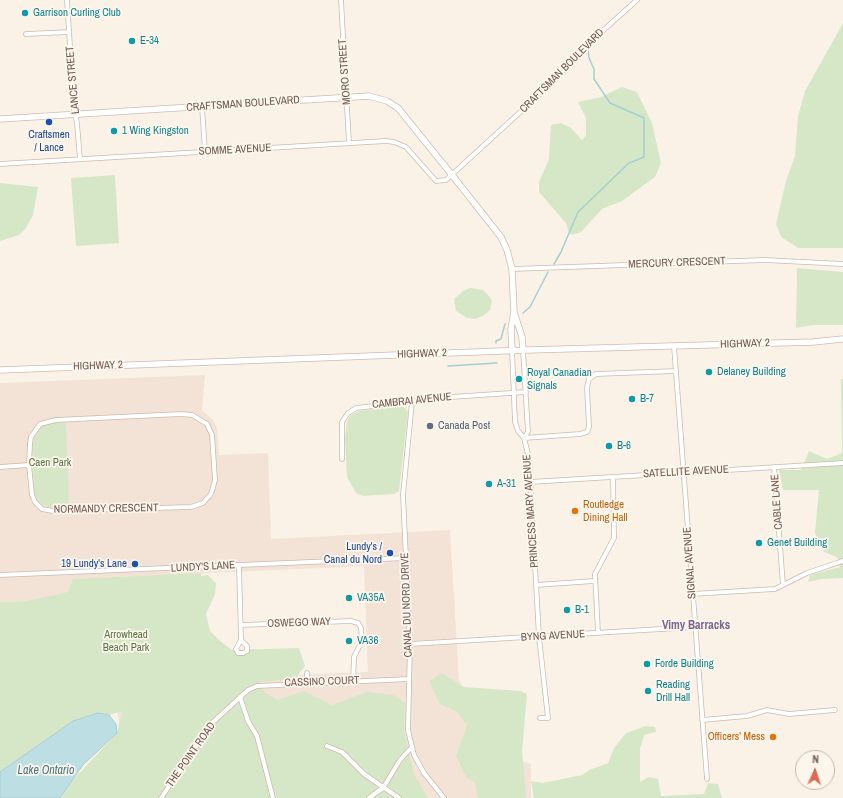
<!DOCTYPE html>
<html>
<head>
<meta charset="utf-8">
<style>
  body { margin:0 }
  #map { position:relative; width:843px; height:798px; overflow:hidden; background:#faf2e7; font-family:"Archivo Narrow",sans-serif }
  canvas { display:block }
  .north { position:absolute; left:795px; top:750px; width:40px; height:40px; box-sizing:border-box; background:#fdf6ed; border:1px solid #c5b7ad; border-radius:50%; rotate:3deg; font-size:11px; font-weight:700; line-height:16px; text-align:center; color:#72584e }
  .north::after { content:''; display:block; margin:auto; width:14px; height:18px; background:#da6c57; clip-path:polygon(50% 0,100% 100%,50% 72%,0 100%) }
</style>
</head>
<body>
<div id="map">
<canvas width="843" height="798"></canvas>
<div class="north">N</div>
</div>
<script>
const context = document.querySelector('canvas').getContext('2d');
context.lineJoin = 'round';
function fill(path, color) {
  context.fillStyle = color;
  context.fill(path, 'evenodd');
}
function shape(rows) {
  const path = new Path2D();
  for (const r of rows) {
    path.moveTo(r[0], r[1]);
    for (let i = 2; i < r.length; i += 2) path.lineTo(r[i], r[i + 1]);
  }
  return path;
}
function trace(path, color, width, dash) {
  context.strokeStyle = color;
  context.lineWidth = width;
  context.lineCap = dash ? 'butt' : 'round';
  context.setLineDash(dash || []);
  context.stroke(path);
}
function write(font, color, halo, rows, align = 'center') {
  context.font = font + ' "Archivo Narrow",sans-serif';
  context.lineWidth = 3.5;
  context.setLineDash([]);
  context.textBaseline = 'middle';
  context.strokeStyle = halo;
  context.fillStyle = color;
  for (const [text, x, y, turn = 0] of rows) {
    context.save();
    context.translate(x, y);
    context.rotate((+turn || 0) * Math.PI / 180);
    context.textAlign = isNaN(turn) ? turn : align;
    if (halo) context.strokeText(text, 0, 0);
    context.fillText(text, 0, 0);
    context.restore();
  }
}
fill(shape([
  [205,375,202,410,213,420,217,428,219,455,268,453,271,539,450,530,459,680,492,750,531,764,531,798,69,798,124,742,117,712,166,696,248,677,368,672,364,566,77,579,78,599,0,602,0,383]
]), '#f2e3d6');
fill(shape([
  [843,23,843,248,798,248,781,237,776,224,786,181,795,156,798,116,805,91],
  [622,87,637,92,652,123,661,163,655,177,622,201,602,209,581,232,572,235,569,233,566,223,539,192,539,182,549,159,551,125,561,123,571,128,582,140,586,135,586,118,578,102,601,97],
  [115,175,119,243,76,246,71,178],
  [0,183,38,187,33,215,26,228,19,235,0,241],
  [797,268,843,272,843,325,813,325,796,328],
  [470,288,483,290,489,296,492,301,490,310,483,316,475,319,467,318,456,311,454,299,463,291],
  [841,379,843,379,843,578,822,579,808,582,810,575,840,567,837,557,824,552,815,533,819,490,783,490,779,470,801,470,809,451,827,459,842,453],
  [400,406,405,408,408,412,399,491,394,494,363,496,356,493,347,477,345,439,347,421,351,415,358,411],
  [66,422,69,506,49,507,37,501,34,495,32,438,39,426,46,423],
  [201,573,201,576,208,575,216,583,215,594,206,614,210,631,220,641,232,650,299,648,305,666,295,679,260,682,264,692,277,700,304,691,332,705,367,692,393,695,405,703,404,731,414,774,428,798,61,798,73,780,117,733,122,711,109,715,98,713,73,721,0,772,0,602,27,601,68,592,73,579],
  [442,673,464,687,521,691,527,694,522,752,526,798,478,798,475,782,466,777,456,756,467,725,457,712,440,704,429,681],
  [646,726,655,727,656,732,644,735,640,749,640,782,649,777,658,779,661,796,704,794,708,783,718,784,722,798,534,798,531,781,543,783,582,775,589,770,608,763,614,748,626,733]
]), '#d6e7c7');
const water = shape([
  [98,713,109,715,116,724,117,733,83,765,60,798,0,798,0,772,73,721,98,713]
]);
fill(water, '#bddfe3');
trace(water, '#a4cfd3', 1);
trace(shape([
  [554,264,561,252,578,212,629,163,644,157,644,118,610,103,594,79,594,69,589,58,588,48],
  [523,313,530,307,548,272],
  [496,343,496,341,501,339,505,324],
  [448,366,497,363]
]), '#a4cfd3', 1.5);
const street = shape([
  [67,0,74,109,77,123,80,159],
  [341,0,349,143],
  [26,34,69,32],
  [202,107,205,152],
  [0,164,386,141,394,142,406,147,436,181,446,180,553,82,578,53,637,0],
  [512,269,765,260,843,264],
  [674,346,707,779],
  [512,350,515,422,518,431,524,438,529,458,539,637,548,718,540,718],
  [523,350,528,432,524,438],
  [412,402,403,495,410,644,408,730,414,755,424,773,444,798],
  [181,414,192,415,207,424,212,435,215,480,211,494,203,503,191,507,53,511,42,509,35,502,32,495,29,465,30,444,31,437,40,424,56,420,181,414],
  [524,438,580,434,587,432,589,427,587,388,589,379,596,374,675,371],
  [342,459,342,422,348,413,356,408,451,397,526,392],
  [0,467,29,465],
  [774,467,783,585],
  [530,482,843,463],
  [239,565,241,640,236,649,238,653,243,653,247,651,247,646,241,640],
  [0,575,406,558],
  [536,585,594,581],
  [692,594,775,589,807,573,843,561],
  [241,625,351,621,358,623,361,628,362,641,354,657,353,681],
  [598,633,595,574,614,538,613,477],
  [410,644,695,627],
  [307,673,307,682],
  [240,697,248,721,257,736,273,798],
  [702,720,747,716,767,710,789,714,835,710],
  [327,746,342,752,364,774,399,798],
  [161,798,212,723,248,690,257,686,409,679],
  [369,798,383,788,400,760,411,748]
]);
const secondary = shape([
  [0,119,369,96,387,101,398,108,452,175,501,237,507,250,512,269,514,312,511,329,512,350],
  [514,312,522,337,523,350],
  [0,370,528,350,813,342,843,339]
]);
trace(street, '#ccb9ae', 5.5);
trace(secondary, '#d0bbaf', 7);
trace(street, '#fff', 4);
trace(secondary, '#fff', 5.5);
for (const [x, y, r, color] of [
  [25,13,4,"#0f9aa8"],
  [132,41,4,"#0f9aa8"],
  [49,122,4,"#1a4fb4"],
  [114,131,4,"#0f9aa8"],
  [709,372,4,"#0f9aa8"],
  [519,379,4,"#0f9aa8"],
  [632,399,4,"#0f9aa8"],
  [430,426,4,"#5c6f8a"],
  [609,446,4,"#0f9aa8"],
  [489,484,4,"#0f9aa8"],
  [575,511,4,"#e8710a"],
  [759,543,4,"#0f9aa8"],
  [390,553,4,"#1a4fb4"],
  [135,564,4,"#1a4fb4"],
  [349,598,4,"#0f9aa8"],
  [567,610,4,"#0f9aa8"],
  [349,641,4,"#0f9aa8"],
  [647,664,4,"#0f9aa8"],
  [648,691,4,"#0f9aa8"],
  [773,737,4,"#e8710a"]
]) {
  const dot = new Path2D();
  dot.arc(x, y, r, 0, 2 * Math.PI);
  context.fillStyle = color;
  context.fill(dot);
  trace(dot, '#fdf6ed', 1.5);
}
write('11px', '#0d838f', '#fdf6ed', [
  ["Garrison Curling Club",33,13],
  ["E-34",140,41],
  ["1 Wing Kingston",122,131],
  ["Delaney Building",717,372],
  ["Royal Canadian",527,373],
  ["Signals",527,386],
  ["B-7",640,399],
  ["B-6",617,446],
  ["A-31",497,484],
  ["Genet Building",767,543],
  ["VA35A",357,598],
  ["B-1",575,610],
  ["VA36",357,641],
  ["Forde Building",655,664],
  ["Reading",656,685],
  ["Drill Hall",656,698]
], 'left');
write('11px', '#72584e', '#fdf6ed', [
  ["CRAFTSMAN BOULEVARD",562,71,-45],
  ["MORO STREET",345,72,-94],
  ["LANCE STREET",73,80,-95],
  ["CRAFTSMAN BOULEVARD",243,104,-4],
  ["SOMME AVENUE",235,150,-3],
  ["MERCURY CRESCENT",677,263,-2],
  ["HIGHWAY 2",745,344,-2],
  ["HIGHWAY 2",422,354,-2],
  ["HIGHWAY 2",98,366,-2],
  ["CAMBRAI AVENUE",412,401,-6],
  ["SATELLITE AVENUE",686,472,-3],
  ["CABLE LANE",777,502,-94],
  ["NORMANDY CRESCENT",106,509,-1],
  ["PRINCESS MARY AVENUE",531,511,-94],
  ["SIGNAL AVENUE",690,563,-94],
  ["LUNDY'S LANE",203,567,-3],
  ["CANAL DU NORD DRIVE",407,605,-92],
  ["OSWEGO WAY",299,623,-2],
  ["BYNG AVENUE",553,636,-3],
  ["CASSINO COURT",322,682,-2],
  ["THE POINT ROAD",191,755,-55]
]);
write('11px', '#164399', '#fdf6ed', [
  ["Craftsmen",49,135,"center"],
  ["/ Lance",49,148,"center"],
  ["Lundy's /",382,547],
  ["Canal du Nord",382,560],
  ["19 Lundy's Lane",127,564]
], 'right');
write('11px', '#4e5e75', '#fdf6ed', [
  ["Canada Post",438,426]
], 'left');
write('11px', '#577746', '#fdf6ed', [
  ["Caen Park",50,463],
  ["Arrowhead",126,635],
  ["Beach Park",126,648]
]);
write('11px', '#c56008', '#fdf6ed', [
  ["Routledge",583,505],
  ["Dining Hall",583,518],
  ["Officers' Mess",765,737,"right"]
], 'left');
write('bold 12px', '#7e668e', '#fdf6ed', [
  ["Vimy Barracks",696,626]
]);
write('italic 12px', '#46777d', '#fdf6ed', [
  ["Lake Ontario",46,771]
]);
</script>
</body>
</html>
